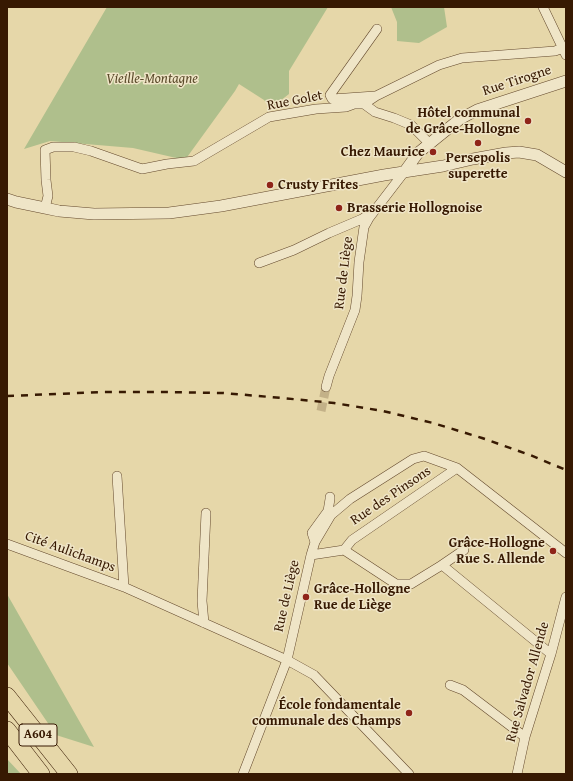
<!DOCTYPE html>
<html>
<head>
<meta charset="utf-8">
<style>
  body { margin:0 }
  #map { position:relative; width:573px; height:781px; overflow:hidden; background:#e6d7a9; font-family:"Gentium Book Plus",serif }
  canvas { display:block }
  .frame { position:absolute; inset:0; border:8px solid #371902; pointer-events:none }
</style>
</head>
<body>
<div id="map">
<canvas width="573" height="781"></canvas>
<div class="frame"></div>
</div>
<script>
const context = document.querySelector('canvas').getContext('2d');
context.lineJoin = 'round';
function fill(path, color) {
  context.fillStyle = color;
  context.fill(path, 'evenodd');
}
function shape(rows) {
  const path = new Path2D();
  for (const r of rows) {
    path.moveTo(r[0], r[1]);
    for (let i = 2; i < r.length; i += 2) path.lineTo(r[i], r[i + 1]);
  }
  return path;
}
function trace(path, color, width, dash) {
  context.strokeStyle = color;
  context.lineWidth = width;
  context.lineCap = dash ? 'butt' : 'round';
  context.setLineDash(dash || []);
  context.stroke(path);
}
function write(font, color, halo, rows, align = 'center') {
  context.font = font + ' "Gentium Book Plus",serif';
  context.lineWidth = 3;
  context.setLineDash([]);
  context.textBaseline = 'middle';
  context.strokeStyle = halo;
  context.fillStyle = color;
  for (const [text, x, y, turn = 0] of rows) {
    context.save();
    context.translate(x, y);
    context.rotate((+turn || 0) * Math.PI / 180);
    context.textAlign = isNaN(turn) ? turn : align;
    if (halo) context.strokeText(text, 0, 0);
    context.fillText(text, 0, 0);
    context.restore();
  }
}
fill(shape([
  [107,7,328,7,289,71,289,94,271,108,264,100,239,84,235,91,185,160,133,148,50,141,24,149],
  [391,7,444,7,447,27,419,43,397,41,397,22],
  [7,594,94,747,56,735,7,663],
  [7,759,21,774,7,774]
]), '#afbf8c');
trace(shape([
  [321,411,326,387]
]), '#c3b188', 9, [9, 4.5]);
const minor = shape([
  [543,7,566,55],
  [375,96,332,99,330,95,377,29],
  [364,104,375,112,394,118,411,125,430,144],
  [45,208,48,196,46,180,45,150,53,147,74,147,91,151,142,169,167,164,194,161,269,117,316,109,346,107,354,104,364,104,376,96,439,65,462,58,555,51,563,48],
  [259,263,294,250,329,233,362,219,371,213],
  [326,387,329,376,355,310,357,296,359,262,364,227,369,218,405,171],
  [117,476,124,587],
  [315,542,312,533,328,511,330,499,330,497],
  [7,544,124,587,287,660,314,675,409,774],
  [344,550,352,540,457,468],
  [311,555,344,550,396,584,411,584,442,565,551,654],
  [442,565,464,550],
  [204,623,202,601,206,513],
  [450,685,463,690,525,737],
  [243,774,287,660,311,555,315,542,331,515,350,499,413,459,424,456,457,468,566,553],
  [517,774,525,737,551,654,566,597]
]);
const tertiary = shape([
  [405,171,418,153,460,119,477,110,566,81],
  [7,199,16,202,45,208,59,211,94,214,169,213,221,206,384,175,443,166,473,159,506,153,519,152,537,155,566,172]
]);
const motorway = shape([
  [7,696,69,774],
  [7,730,41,774]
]);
trace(minor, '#63482c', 10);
trace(tertiary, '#63482c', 12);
trace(motorway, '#371902', 18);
trace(minor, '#efe5c7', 9);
trace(tertiary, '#efe5c7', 11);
trace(motorway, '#e6d7a9', 17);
trace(shape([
  [7,396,104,392,162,392,223,393,282,398,334,403,383,411,433,423,482,438,530,455,566,470]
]), '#371902', 2.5, [7, 7]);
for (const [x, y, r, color] of [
  [528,121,4,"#8f2418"],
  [478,143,4,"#8f2418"],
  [433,152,4,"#8f2418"],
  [270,185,4,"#8f2418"],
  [339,208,4,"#8f2418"],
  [553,551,4,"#8f2418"],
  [306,597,4,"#8f2418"],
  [409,713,4,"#8f2418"]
]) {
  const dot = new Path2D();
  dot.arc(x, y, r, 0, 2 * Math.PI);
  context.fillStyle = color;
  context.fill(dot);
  trace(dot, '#efe5c7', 1.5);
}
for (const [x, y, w] of [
  [38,735,38]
]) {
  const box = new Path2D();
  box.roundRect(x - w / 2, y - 11, w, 22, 3);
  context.fillStyle = '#efe5c7';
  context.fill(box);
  trace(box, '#371902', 1);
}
write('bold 13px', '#371902', null, [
  ["A604",38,735]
]);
write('italic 14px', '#5b4b2b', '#efe5c7', [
  ["Vieille-Montagne",152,79]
]);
write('14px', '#371902', '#efe5c7', [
  ["Rue Tirogne",517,81,-18],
  ["Rue Golet",295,101,-11],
  ["Rue de Liège",344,273,-83],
  ["Rue des Pinsons",391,496,-34],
  ["Cité Aulichamps",70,552,20],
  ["Rue de Liège",287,596,-77],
  ["Rue Salvador Allende",528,682,-74]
]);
write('bold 14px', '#371902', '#efe5c7', [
  ["Hôtel communal",520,113],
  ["de Grâce-Hollogne",520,129],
  ["Chez Maurice",425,152],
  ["Persepolis",478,158,"center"],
  ["superette",478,174,"center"],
  ["Crusty Frites",278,185,"left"],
  ["Brasserie Hollognoise",347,208,"left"],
  ["Grâce-Hollogne",545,543],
  ["Rue S. Allende",545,559],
  ["Grâce-Hollogne",314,589,"left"],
  ["Rue de Liège",314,605,"left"],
  ["École fondamentale",401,705],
  ["communale des Champs",401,721]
], 'right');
</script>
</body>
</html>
